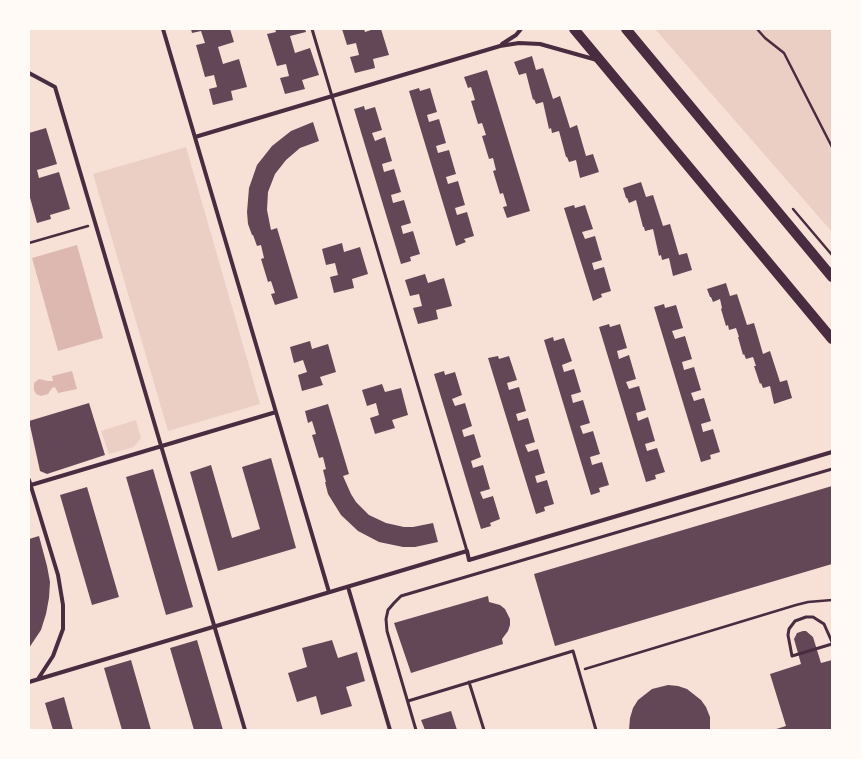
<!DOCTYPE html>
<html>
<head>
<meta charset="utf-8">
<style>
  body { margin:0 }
  #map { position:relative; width:861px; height:759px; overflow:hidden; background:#f7e1d7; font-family:"Asap Condensed",sans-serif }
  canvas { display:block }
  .frame { position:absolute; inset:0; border:30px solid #fffaf5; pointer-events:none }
</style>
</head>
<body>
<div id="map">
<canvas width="861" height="759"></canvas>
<div class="frame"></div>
</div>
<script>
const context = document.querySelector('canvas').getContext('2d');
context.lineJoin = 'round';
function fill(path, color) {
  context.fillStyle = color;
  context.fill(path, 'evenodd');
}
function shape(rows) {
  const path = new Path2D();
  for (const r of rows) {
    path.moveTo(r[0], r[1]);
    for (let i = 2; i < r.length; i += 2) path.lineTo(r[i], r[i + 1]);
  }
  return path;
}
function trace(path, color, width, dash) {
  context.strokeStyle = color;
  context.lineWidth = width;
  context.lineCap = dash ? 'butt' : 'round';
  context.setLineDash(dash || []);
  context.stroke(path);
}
fill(shape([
  [655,29,832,29,832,232],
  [186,147,260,404,168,431,93,174],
  [136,420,141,438,134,447,109,454,101,431]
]), '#ebcfc5');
fill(shape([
  [77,245,103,338,58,351,32,258],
  [72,371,77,389,58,393,55,387,52,388,48,394,41,396,36,394,34,390,34,383,39,379,48,381,53,381,52,376]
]), '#dcb8b0');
fill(shape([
  [191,29,230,29,234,42,218,47,223,64,239,59,247,87,231,91,233,100,213,105,209,89,217,87,214,75,205,77,196,45,205,43,201,31,192,33],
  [275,29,305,29,306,32,290,36,295,53,310,48,319,75,302,80,305,89,285,94,280,78,289,76,286,64,277,66,267,34,276,32],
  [342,29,364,29,365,32,374,29,381,29,389,55,373,59,375,68,355,73,350,57,359,55,356,43,347,45],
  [532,56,536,70,543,68,553,99,560,96,570,128,577,125,586,156,593,154,599,172,580,178,576,160,569,162,567,157,566,157,559,131,552,133,551,128,549,129,543,102,536,104,534,99,533,100,526,73,519,75,514,62],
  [487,70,530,211,507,218,503,207,507,206,503,193,500,194,493,171,496,170,493,158,489,159,482,136,486,135,482,123,478,124,471,101,475,100,471,87,468,88,464,77],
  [419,88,420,91,430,88,437,112,427,115,429,122,439,119,446,143,436,146,438,153,449,150,456,174,446,177,448,184,458,181,465,205,455,208,457,215,467,212,474,236,464,239,466,242,456,246,409,91],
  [364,106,365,110,375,107,382,130,372,133,375,141,385,137,392,161,382,164,384,172,394,169,401,192,391,195,393,203,404,200,411,223,401,226,403,234,413,231,420,254,410,257,411,261,401,264,354,109],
  [313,122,319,141,300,148,286,160,275,174,268,192,267,210,271,230,277,228,298,298,275,305,271,294,275,293,271,281,268,282,261,259,264,258,261,245,257,246,253,235,252,235,248,224,247,212,249,188,257,165,272,146,291,131],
  [46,128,57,164,37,170,39,178,59,172,70,209,50,215,51,219,37,223,29,194,29,133],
  [641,182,646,197,653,195,663,226,670,224,679,255,687,253,692,270,673,276,669,258,662,260,661,255,659,256,653,229,645,231,644,227,643,227,636,200,629,203,627,198,626,198,623,188],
  [574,205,575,208,585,205,593,229,582,232,585,239,595,236,602,260,592,263,594,270,604,267,611,291,601,294,602,297,593,301,564,208],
  [342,243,344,252,360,247,368,274,352,279,354,288,334,293,330,277,338,275,335,263,326,265,322,249],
  [425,274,428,283,444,278,452,306,436,310,438,319,418,324,413,308,422,306,419,294,410,296,405,280],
  [726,283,730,296,737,294,747,325,754,323,763,354,770,351,780,382,787,380,792,398,774,404,770,386,763,388,761,383,760,384,754,366,756,366,753,357,746,359,744,354,743,355,738,337,739,337,736,328,729,330,728,325,726,326,721,309,722,308,720,299,713,302,711,297,710,297,707,289],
  [664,304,665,308,676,305,683,328,672,331,675,339,685,336,692,359,682,362,684,370,694,367,701,390,691,393,694,401,704,398,711,421,701,424,703,432,713,429,720,452,710,455,711,459,701,462,654,307],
  [609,324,610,327,620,324,627,348,617,351,619,359,629,355,636,379,626,382,629,389,639,386,646,410,636,413,638,421,648,417,655,441,645,444,647,451,657,448,665,472,655,475,656,479,646,482,599,327],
  [553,337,554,341,564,338,572,361,562,365,564,372,574,369,581,392,571,395,573,403,583,400,590,423,580,426,583,434,593,431,600,454,590,457,592,465,602,462,609,485,599,488,600,492,591,495,544,340],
  [310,341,312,349,328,344,336,372,320,377,323,385,302,391,298,375,307,372,303,360,294,363,290,347],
  [498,356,499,359,509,356,517,380,507,383,509,390,519,387,526,411,516,414,518,421,528,418,535,442,525,445,528,452,538,449,545,473,535,476,537,483,547,480,554,504,544,507,545,511,536,514,488,358],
  [444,371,445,375,455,372,462,395,452,399,455,406,465,403,472,426,462,430,464,437,474,434,481,457,471,461,473,468,483,465,490,489,480,492,483,499,493,496,500,519,490,523,491,526,481,529,434,374],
  [382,384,385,392,401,388,408,415,392,420,395,428,375,434,370,418,379,415,376,403,367,406,362,390],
  [89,403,105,455,47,474,40,471,29,421],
  [328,404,349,474,343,476,351,494,356,502,369,515,386,523,404,527,413,527,433,523,438,542,415,547,403,547,379,542,358,531,341,515,328,494,325,482,326,482,323,470,326,469,323,457,319,458,312,435,316,434,312,421,308,423,305,411],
  [271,458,296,548,218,571,190,472,211,465,232,538,260,529,242,467],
  [153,469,193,607,166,615,126,477],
  [832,486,832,564,555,646,534,574],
  [87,487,119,597,92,605,60,495],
  [39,536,47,566,50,582,49,598,46,614,41,630,29,648,29,539],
  [488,596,489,602,500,605,505,609,510,619,510,625,508,631,502,639,503,644,411,673,394,623],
  [803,631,806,631,813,637,821,663,832,660,832,730,773,730,786,726,770,674,801,664,794,639,797,633],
  [197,640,223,730,194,730,170,648],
  [332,640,338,658,357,652,365,681,346,687,352,706,321,715,316,696,297,702,288,673,307,667,302,648],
  [131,660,151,730,122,730,104,668],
  [668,685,678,686,687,689,701,700,706,707,710,717,710,730,629,730,630,718,633,708,638,700,652,689],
  [64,697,73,730,53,730,45,703],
  [451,711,457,730,425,730,421,720]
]), '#644757');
trace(shape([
  [757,29,765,38,784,53,832,147],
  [793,209,832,255],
  [29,243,88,226],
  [585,669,796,605,808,602,832,600]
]), '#4a2c40', 2.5);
trace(shape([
  [312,29,467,551],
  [832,642,824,624,813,617,806,617,795,621,789,629,788,635,792,656,832,644],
  [469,682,484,730],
  [408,701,573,651,596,730],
  [416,730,387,631,386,619,388,610,394,603,401,596,832,469]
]), '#4a2c40', 3);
trace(shape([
  [163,29,329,592],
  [502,44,516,35,521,29],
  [29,73,55,87,245,730],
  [195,137,500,46,519,43,540,44,597,60],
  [29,480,58,575,63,605,63,629,53,656,38,679],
  [31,485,276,412],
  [348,587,390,730],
  [29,682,467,551,469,560,832,452]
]), '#4a2c40', 4);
trace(shape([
  [574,29,832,339],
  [626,29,832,277]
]), '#4a2c40', 10);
</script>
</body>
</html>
